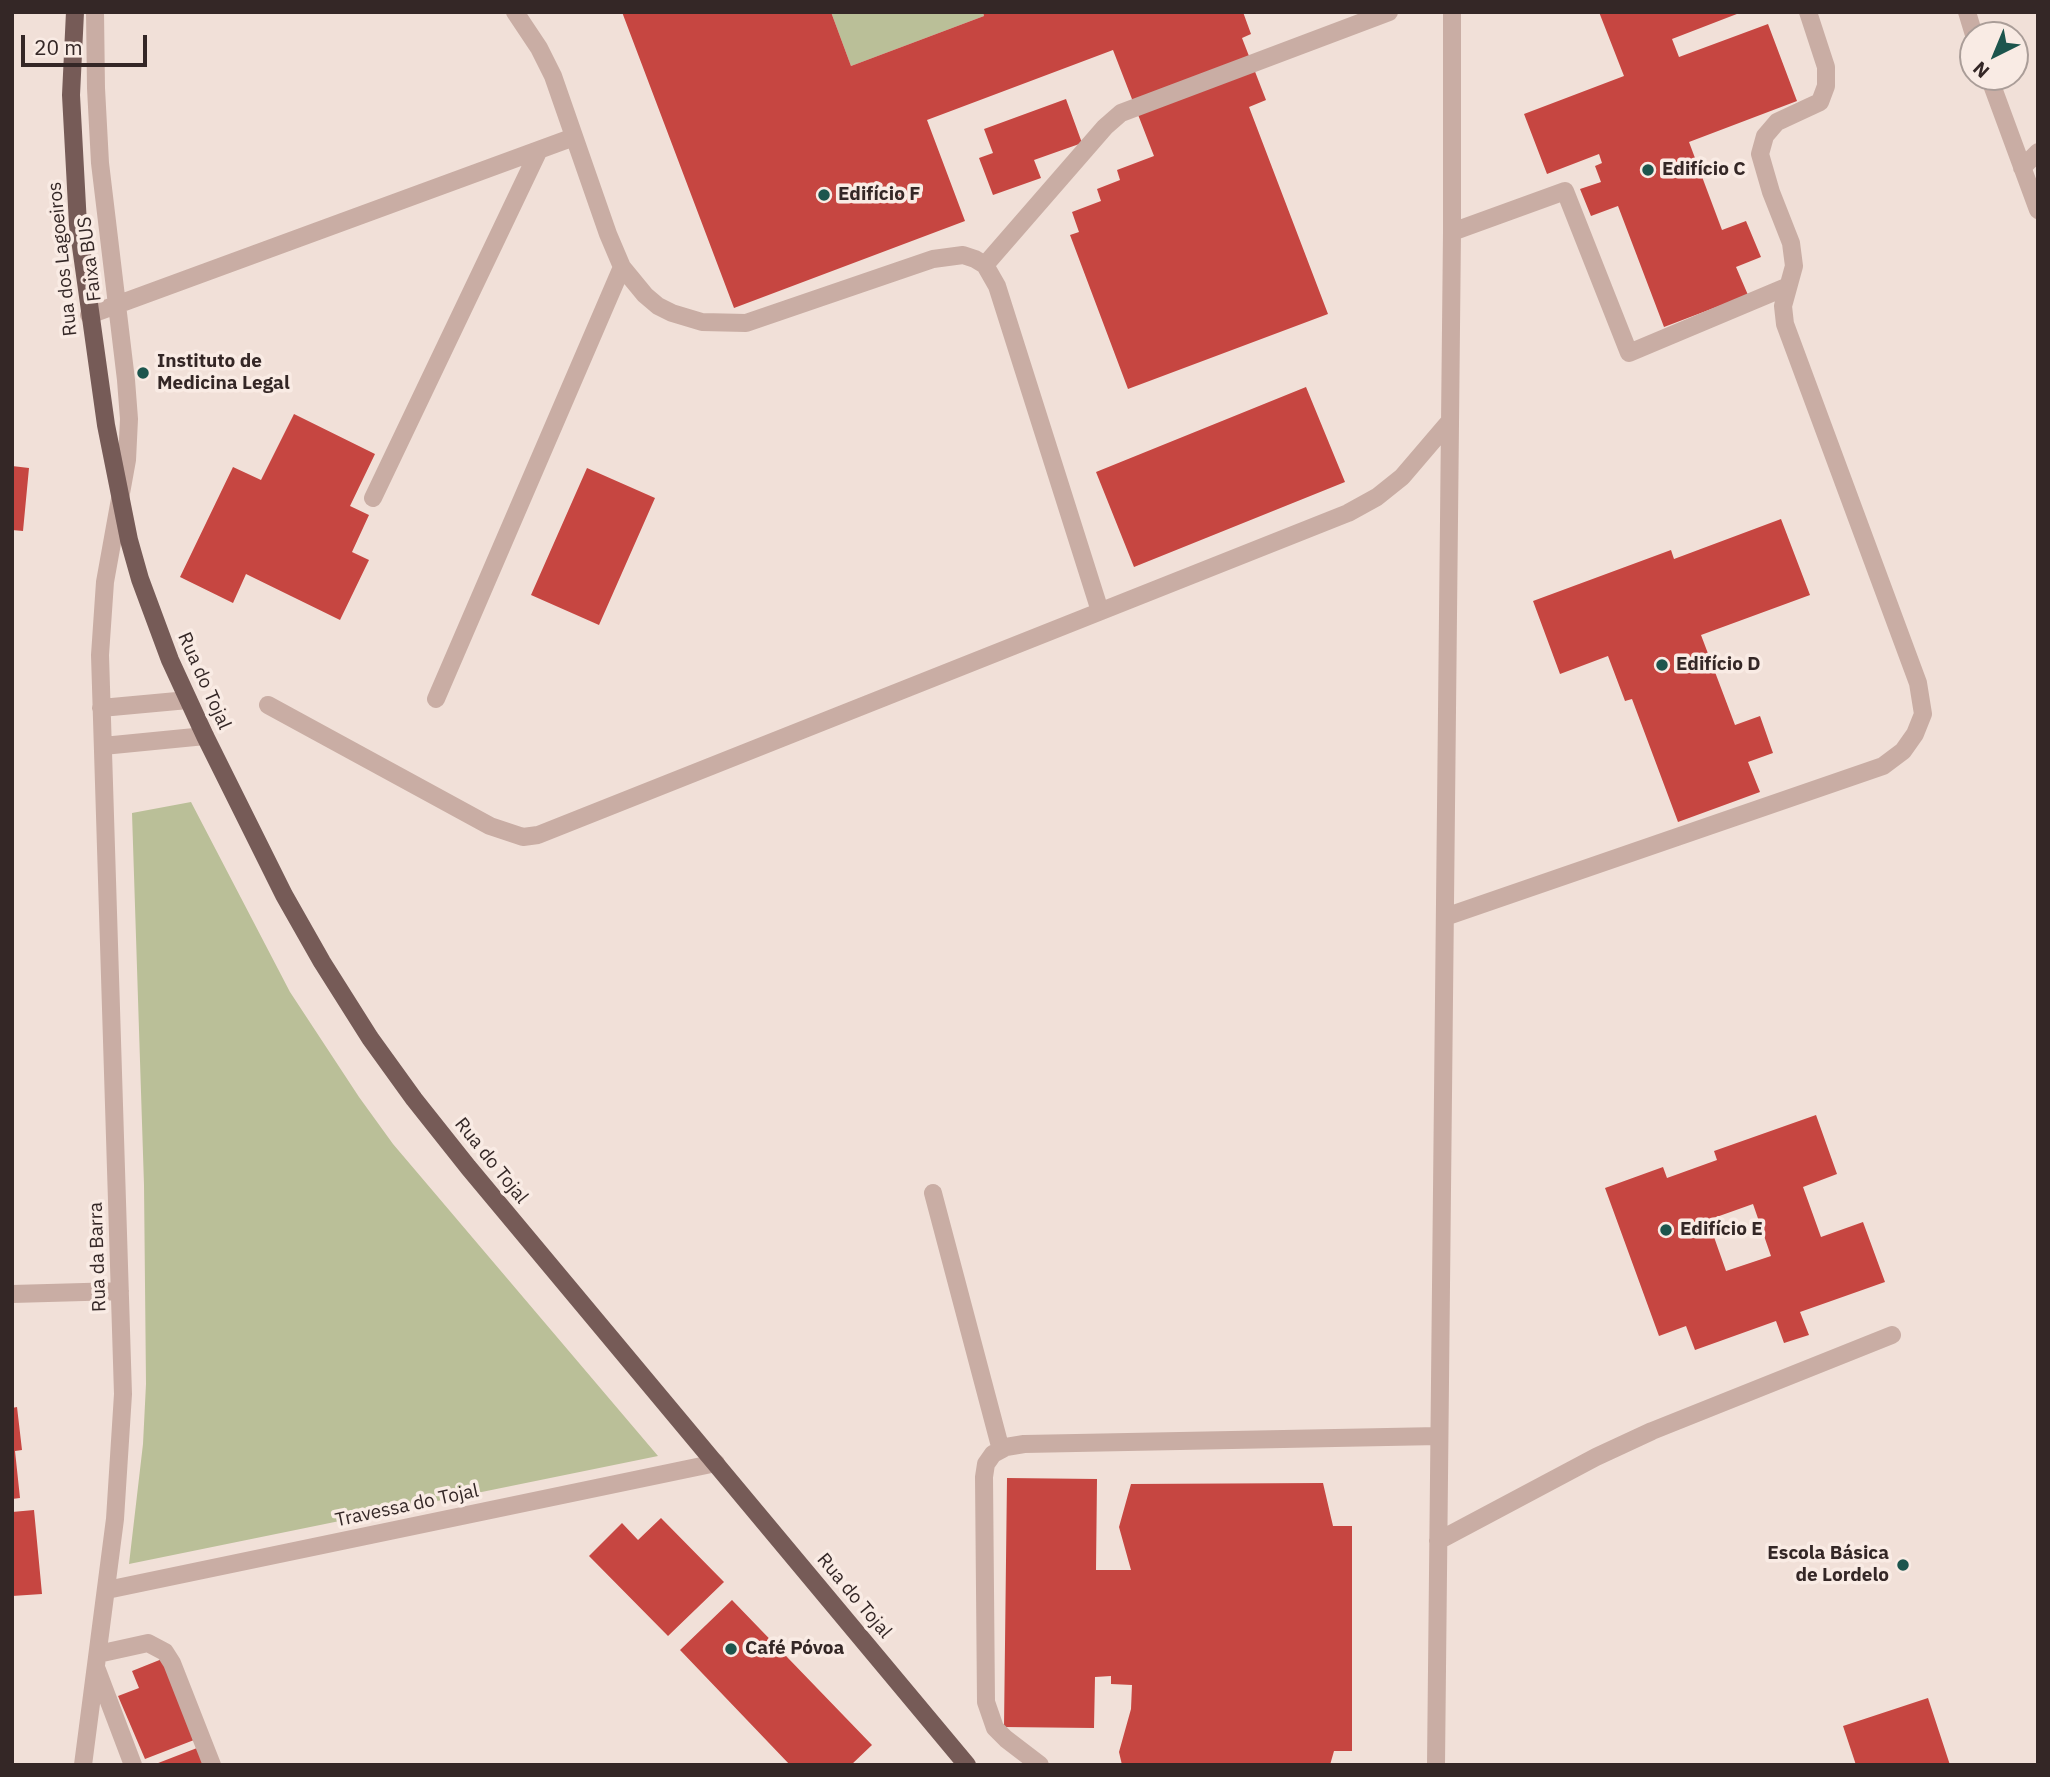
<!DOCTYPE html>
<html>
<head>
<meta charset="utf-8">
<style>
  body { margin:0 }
  #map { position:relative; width:2050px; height:1777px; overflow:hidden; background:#f1e0d8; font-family:"IBM Plex Sans",sans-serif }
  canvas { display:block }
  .frame { position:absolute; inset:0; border:14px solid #342726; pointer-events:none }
  .north { position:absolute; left:1959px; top:21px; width:70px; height:70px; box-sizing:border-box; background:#f9ebe4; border:2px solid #aa9d98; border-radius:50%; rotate:223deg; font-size:19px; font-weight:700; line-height:28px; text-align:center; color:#342726 }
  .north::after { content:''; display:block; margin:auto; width:24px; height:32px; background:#1c554d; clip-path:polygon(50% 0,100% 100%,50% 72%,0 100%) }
  .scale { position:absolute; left:21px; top:35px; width:126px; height:32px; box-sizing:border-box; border:4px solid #342726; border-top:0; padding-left:9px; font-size:21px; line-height:24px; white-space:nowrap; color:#342726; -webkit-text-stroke:5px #f9ebe4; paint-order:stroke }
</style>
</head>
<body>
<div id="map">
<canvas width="2050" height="1777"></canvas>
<div class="frame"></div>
<div class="north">N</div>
<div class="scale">20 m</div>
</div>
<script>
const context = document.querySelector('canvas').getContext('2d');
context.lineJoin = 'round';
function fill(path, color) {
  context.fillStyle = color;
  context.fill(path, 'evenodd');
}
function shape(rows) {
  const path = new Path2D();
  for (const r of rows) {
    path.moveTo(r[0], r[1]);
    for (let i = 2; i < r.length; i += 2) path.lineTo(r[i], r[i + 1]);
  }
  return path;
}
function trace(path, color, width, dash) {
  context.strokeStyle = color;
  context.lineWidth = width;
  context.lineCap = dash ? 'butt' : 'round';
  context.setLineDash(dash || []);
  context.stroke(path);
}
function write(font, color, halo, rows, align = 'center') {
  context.font = font + ' "IBM Plex Sans",sans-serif';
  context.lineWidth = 7;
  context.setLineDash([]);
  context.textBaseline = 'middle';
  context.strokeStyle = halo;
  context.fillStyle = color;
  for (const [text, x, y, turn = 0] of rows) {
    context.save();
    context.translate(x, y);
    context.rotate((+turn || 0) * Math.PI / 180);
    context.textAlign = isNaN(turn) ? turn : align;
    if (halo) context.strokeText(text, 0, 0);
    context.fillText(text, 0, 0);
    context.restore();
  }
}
fill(shape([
  [831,12,983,12,984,16,851,66],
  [191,802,290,992,359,1097,393,1144,658,1456,129,1564,143,1444,146,1384,144,1185,132,813]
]), '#babf98');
fill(shape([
  [622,12,831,12,851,66,984,16,983,12,1243,12,1251,34,1242,38,1266,100,1249,107,1328,314,1128,389,1070,235,1079,232,1072,212,1101,201,1097,189,1120,180,1117,170,1154,156,1113,50,927,120,965,221,734,308],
  [1599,12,1742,12,1672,39,1679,57,1768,24,1797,101,1689,142,1722,230,1746,221,1761,257,1736,267,1748,295,1664,327,1618,206,1591,216,1580,189,1601,182,1595,166,1602,163,1599,154,1547,174,1524,114,1624,76],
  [1066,99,1082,143,1034,160,1041,178,993,195,979,158,993,153,984,129],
  [1306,387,1345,482,1134,567,1096,472],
  [294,414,375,454,350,506,369,515,352,552,369,560,340,620,246,574,233,603,180,577,233,467,261,480],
  [12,466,29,468,23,531,12,530],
  [587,468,655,498,599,625,531,595],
  [1781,519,1810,595,1701,635,1735,725,1760,716,1773,753,1748,762,1760,792,1678,822,1632,699,1625,701,1608,656,1560,674,1533,601,1671,550,1674,559],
  [1816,1115,1837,1174,1803,1187,1821,1237,1863,1222,1885,1282,1800,1312,1809,1335,1784,1343,1776,1321,1695,1350,1686,1326,1659,1336,1605,1188,1663,1167,1667,1178,1717,1160,1714,1151],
  [1753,1204,1771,1256,1726,1271,1708,1220],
  [17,1407,22,1450,15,1451,20,1498,12,1499,12,1408],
  [1007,1478,1097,1479,1096,1570,1131,1570,1119,1527,1131,1484,1323,1483,1333,1526,1352,1526,1352,1751,1334,1751,1330,1765,1122,1765,1119,1752,1131,1709,1132,1685,1111,1684,1111,1676,1095,1677,1094,1728,1004,1727],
  [34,1510,42,1594,12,1596,12,1512],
  [661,1518,724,1582,668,1636,589,1556,622,1523,638,1540],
  [732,1600,872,1745,851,1765,790,1765,680,1650],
  [162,1659,194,1740,145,1759,118,1696,139,1688,132,1671],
  [1928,1698,1950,1765,1856,1765,1843,1726],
  [197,1748,203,1765,153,1765]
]), '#c64641');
trace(shape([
  [515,12,539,48,553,76,608,234,622,267,645,295,658,306,672,313,702,322,746,323,933,259,963,255,975,259,985,265,997,286,1100,611],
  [1967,12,1974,35],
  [1989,77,2038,210],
  [2022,168,2038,152],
  [1452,232,1565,191,1629,353,1786,287],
  [985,265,1105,127,1121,113,1389,12],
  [89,315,574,137],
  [373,498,539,150],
  [436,699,622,267],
  [268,705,490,826,523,837,538,835,1348,513,1377,497,1402,477,1449,422],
  [101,708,188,700],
  [103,746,205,736],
  [1445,917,1883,766,1903,751,1915,734,1923,714,1918,683,1785,324,1783,306,1794,266,1791,243,1771,192,1760,154,1765,136,1777,122,1820,102,1826,86,1826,67,1808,12],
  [933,1193,1001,1450],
  [12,1294,120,1291],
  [1438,1541,1596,1457,1652,1431,1892,1335],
  [107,1590,716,1463],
  [98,1654,148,1643,165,1652,172,1663,212,1765],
  [97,1670,133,1765],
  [83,1765,115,1519,123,1394,100,655,105,582,127,460,129,419,126,380,100,163,96,88,95,12],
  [1040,1765,1006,1739,995,1728,986,1702,984,1477,986,1464,993,1454,1006,1447,1024,1444,1439,1436],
  [1436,1765,1452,232,1452,12]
]), '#c9ada4', 18);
trace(shape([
  [75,12,71,95,78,225,106,425,129,540,140,579,170,660,205,736,284,895,322,962,370,1038,414,1099,468,1167,967,1765]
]), '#765b57', 18);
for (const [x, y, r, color] of [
  [1648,170,7,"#1c554d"],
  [824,195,7,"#1c554d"],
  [143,373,7,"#1c554d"],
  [1662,665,7,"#1c554d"],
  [1666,1230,7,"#1c554d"],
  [1903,1565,7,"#1c554d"],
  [731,1649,7,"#1c554d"]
]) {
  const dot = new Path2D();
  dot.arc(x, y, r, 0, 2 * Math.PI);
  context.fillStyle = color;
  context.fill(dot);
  trace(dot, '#f9ebe4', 2.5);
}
write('bold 19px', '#342726', '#f9ebe4', [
  ["Edifício C",1662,170],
  ["Edifício F",838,195],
  ["Instituto de",157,362],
  ["Medicina Legal",157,384],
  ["Edifício D",1676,665],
  ["Edifício E",1680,1230],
  ["Escola Básica",1889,1554,"right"],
  ["de Lordelo",1889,1576,"right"],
  ["Café Póvoa",745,1649]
], 'left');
write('19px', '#342726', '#f9ebe4', [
  ["Rua dos Lagoeiros",63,259,-96],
  ["Faixa BUS",90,259,-97],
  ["Rua do Tojal",204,681,66],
  ["Rua do Tojal",491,1161,51],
  ["Rua da Barra",98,1257,-92],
  ["Travessa do Tojal",407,1506,-12],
  ["Rua do Tojal",854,1596,50]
]);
</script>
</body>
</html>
